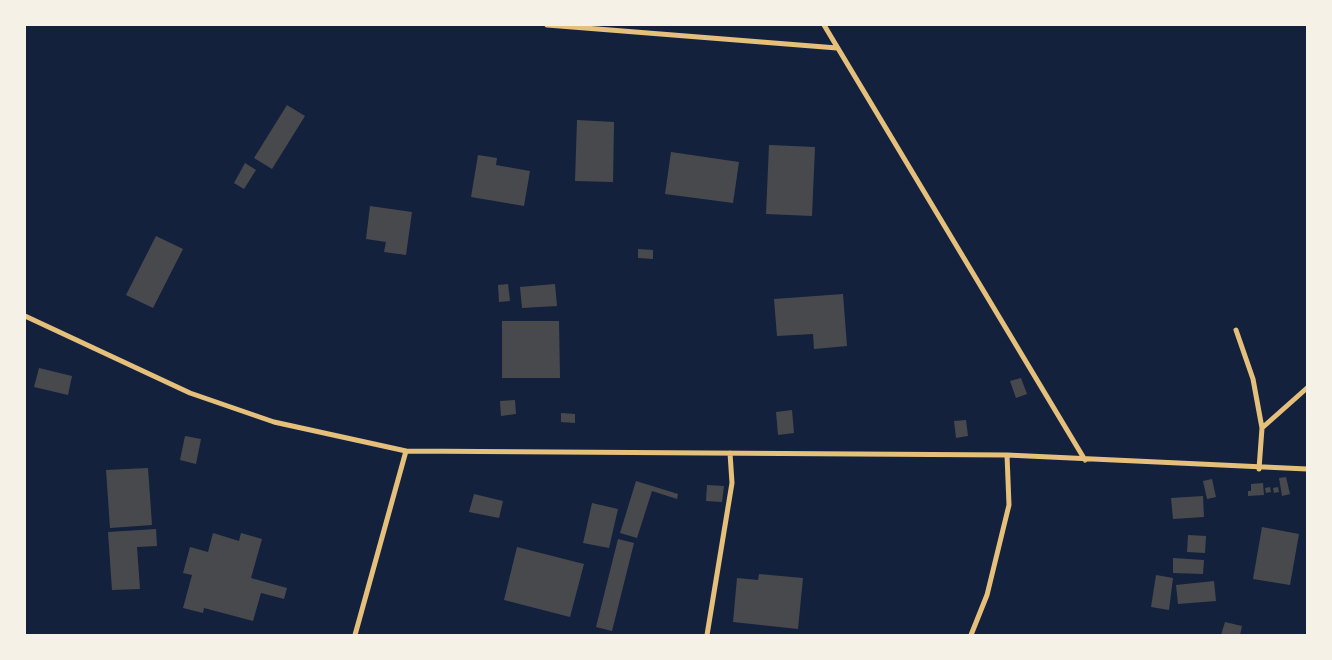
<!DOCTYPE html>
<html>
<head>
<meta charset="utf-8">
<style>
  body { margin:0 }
  #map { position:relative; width:1332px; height:660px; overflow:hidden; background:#14213d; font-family:"DM Sans",sans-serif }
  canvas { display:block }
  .frame { position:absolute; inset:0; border:26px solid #f6f1e7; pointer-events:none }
</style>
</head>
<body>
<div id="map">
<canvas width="1332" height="660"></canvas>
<div class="frame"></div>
</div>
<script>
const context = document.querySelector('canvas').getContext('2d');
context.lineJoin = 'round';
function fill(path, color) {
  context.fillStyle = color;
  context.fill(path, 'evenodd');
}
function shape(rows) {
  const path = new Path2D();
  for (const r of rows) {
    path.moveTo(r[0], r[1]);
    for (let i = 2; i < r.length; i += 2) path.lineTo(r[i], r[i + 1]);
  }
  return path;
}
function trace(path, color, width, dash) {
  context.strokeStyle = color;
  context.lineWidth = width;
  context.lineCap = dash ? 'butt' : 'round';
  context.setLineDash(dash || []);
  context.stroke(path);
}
fill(shape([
  [287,105,305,116,272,169,254,158],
  [577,120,614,122,613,182,575,181],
  [769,145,815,147,812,216,766,214],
  [671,152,739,162,733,203,665,194],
  [478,155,497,158,496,165,530,171,524,206,471,197],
  [245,163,256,170,244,189,234,183],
  [370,206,412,212,406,255,384,252,386,242,366,239],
  [156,236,183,249,153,308,126,295],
  [638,249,653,250,653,259,638,258],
  [508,284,510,301,499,302,498,285],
  [555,284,557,306,522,308,520,287],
  [843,294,847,346,814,349,813,334,777,336,774,299],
  [502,321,559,321,560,378,502,378],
  [39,368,72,376,68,395,34,387],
  [1021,378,1027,394,1016,398,1010,381],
  [515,400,516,414,501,416,500,401],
  [792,410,794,433,778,435,776,412],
  [561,413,575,414,575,423,561,422],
  [966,420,968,436,956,438,954,421],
  [185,436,201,439,196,464,180,460],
  [148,468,152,525,110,528,106,470],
  [1286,477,1290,494,1282,496,1279,478],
  [1212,479,1216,497,1207,499,1203,481],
  [636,481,678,494,677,499,652,491,637,538,620,533],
  [1263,483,1264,495,1248,496,1248,491,1251,491,1251,484],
  [707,485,724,486,722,502,706,501],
  [1270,487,1271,492,1266,493,1265,488],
  [1278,487,1279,492,1274,493,1273,488],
  [474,494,503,501,499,518,469,512],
  [1203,496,1204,517,1173,519,1171,498],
  [592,503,618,509,609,548,583,543],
  [1262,527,1299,534,1290,585,1253,579],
  [156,529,157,546,137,547,140,589,112,590,108,532],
  [213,533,239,541,241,533,262,539,251,578,287,588,284,599,261,593,253,621,204,608,203,613,183,608,192,575,183,573,190,547,208,552],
  [1188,535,1206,536,1205,553,1187,552],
  [618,539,634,543,612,631,596,627],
  [517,547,584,564,570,617,504,600],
  [1173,558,1204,560,1203,574,1173,573],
  [759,574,803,578,798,629,733,622,737,578,758,580],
  [1156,575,1173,578,1169,610,1151,607],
  [1214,581,1216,601,1178,604,1176,585],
  [1225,622,1242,626,1240,635,1221,635]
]), '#48494c');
trace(shape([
  [547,25,837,48],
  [824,25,1085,460],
  [25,316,190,393,274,422,406,451,1007,455,1307,469],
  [1236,330,1253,379,1262,428,1259,469],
  [1262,428,1307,388],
  [355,635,406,451],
  [707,635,732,483,730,453],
  [971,635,987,595,1009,505,1007,455]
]), '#e5c07b', 5);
</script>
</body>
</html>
